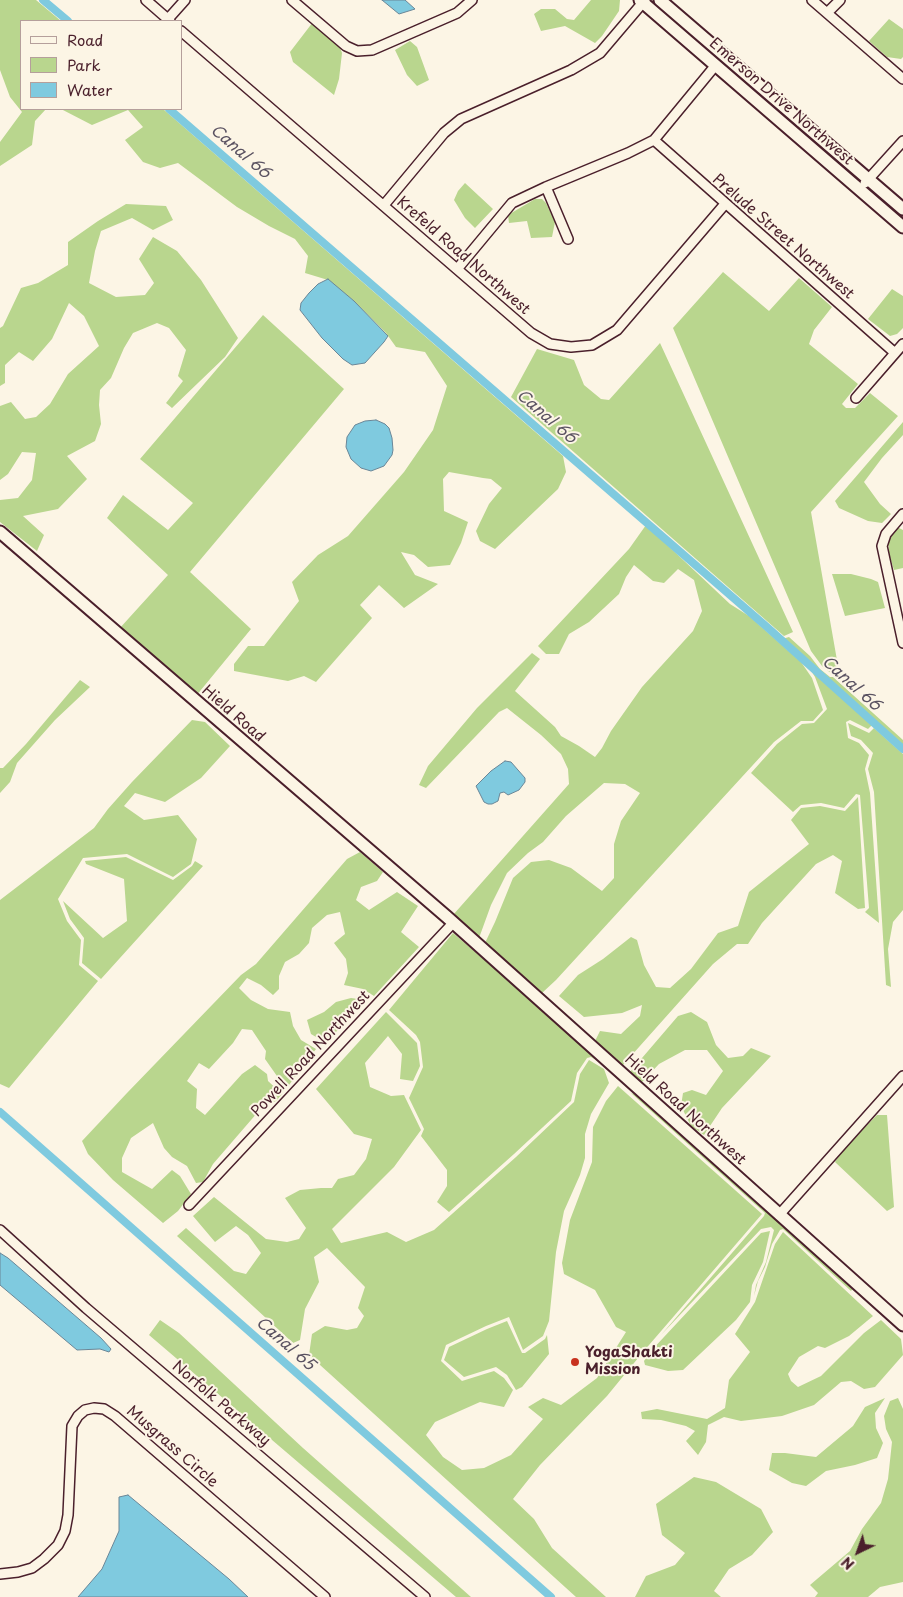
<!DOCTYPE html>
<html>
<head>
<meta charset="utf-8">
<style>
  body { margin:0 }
  #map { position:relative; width:903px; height:1597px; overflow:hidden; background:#fcf5e5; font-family:"Playpen Sans",sans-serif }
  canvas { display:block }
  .legend { position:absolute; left:20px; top:20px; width:162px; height:90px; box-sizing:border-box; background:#fcf5e5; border:1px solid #b59f9b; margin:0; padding:6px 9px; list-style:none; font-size:15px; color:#4a1f2b }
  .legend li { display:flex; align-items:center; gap:10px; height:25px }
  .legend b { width:25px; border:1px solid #b59f9b }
  .north { position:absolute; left:833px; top:1527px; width:50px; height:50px; -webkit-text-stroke:4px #fcf5e5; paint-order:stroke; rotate:222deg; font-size:14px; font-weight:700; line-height:20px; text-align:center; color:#4a1f2b }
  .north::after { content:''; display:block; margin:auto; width:18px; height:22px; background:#4a1f2b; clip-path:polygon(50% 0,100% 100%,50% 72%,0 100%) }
</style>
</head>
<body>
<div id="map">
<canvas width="903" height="1597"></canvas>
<ul class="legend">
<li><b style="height:6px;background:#fcf5e5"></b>Road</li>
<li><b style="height:14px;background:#b9d68e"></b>Park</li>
<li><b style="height:14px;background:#7fcadf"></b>Water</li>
</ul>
<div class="north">N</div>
</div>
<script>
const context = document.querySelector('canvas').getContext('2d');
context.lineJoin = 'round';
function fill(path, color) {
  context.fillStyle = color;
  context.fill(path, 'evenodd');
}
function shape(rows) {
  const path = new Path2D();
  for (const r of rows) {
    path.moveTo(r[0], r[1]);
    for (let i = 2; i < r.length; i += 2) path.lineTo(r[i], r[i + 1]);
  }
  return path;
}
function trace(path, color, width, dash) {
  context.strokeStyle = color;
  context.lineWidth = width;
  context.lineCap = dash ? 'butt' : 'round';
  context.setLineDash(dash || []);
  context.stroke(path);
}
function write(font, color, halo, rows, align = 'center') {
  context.font = font + ' "Playpen Sans",sans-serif';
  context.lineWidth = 4;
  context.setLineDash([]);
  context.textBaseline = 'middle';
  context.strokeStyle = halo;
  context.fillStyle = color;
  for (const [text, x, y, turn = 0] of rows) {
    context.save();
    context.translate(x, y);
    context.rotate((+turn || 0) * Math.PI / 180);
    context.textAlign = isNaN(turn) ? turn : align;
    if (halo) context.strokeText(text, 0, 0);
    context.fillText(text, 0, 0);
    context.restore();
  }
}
fill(shape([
  [0,0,36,0,61,21,21,21,21,109,46,109,35,121,32,145,0,166,0,142,22,112,10,97,0,70],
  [591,0,620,0,619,11,602,36,595,43,565,26,541,31,534,14,541,9,555,9,567,19,574,20],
  [889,19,903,29,903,57,901,59,887,57,869,41],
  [313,22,339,45,342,53,339,79,334,95,293,62,290,52],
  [410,41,417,47,429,80,417,86,407,75,395,50],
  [61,109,163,109,563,456,566,472,558,489,495,549,480,541,476,531,489,504,502,488,491,479,483,478,449,472,443,479,444,511,468,522,461,543,450,565,428,567,414,555,401,552,415,575,438,584,404,608,379,585,360,605,372,618,316,682,304,676,288,681,234,671,234,664,248,646,264,646,299,601,292,582,318,555,348,536,404,472,433,430,447,386,425,352,396,347,386,333,354,301,328,280,305,273,308,256,295,239,269,226,237,207,178,163,160,168,143,162,125,140,143,127,128,110,92,125],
  [465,183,493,209,475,228,465,218,454,200,458,191],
  [535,199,542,199,546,203,555,222,552,237,531,238,527,221,509,223,508,215],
  [126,204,166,206,173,220,153,230,132,218,101,231,95,251,89,283,116,297,145,295,154,283,139,259,153,237,177,251,201,280,238,338,225,357,172,408,166,403,183,381,178,376,186,350,169,328,157,323,133,333,124,348,111,378,100,390,99,405,101,424,95,441,67,456,87,479,58,509,23,516,44,535,37,551,0,522,0,500,18,498,32,480,36,453,22,452,8,474,0,480,0,406,11,402,25,419,36,417,50,404,68,374,99,346,84,316,69,303,52,339,33,361,19,352,5,365,5,383,0,386,0,328,3,326,21,288,38,283,68,265,68,242,98,221],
  [723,272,769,311,799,278,832,307,814,330,809,344,858,384,842,404,846,408,855,408,870,393,898,416,811,512,838,666,832,674,822,666,811,651,673,328],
  [892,289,903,296,903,328,897,334,890,336,868,319],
  [263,315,344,389,190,572,251,629,196,696,119,629,168,575,107,518,123,495,168,530,193,503,140,459],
  [660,343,793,632,784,636,511,397,537,349,574,360,584,385,601,399,609,400],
  [903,422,903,435,882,458,864,482,880,504,891,514,882,523,868,521,839,508,835,501],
  [646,525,730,604,749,616,801,662,812,678,823,710,813,721,801,721,774,742,556,980,542,993,485,943,495,922,513,878,531,862,549,860,571,868,602,891,614,878,614,844,621,821,640,793,625,784,604,783,566,816,543,842,528,853,507,873,491,905,479,938,453,915,569,784,568,769,561,754,541,735,507,708,499,712,426,788,419,785,428,766,477,708,532,653,540,659,515,691,555,727,561,736,579,746,595,757,602,748,611,731,642,687,693,631,702,611,694,580,678,569,664,583,653,581,634,565,626,577,619,594,589,622,569,634,559,654,546,654,538,646,629,549],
  [897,527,903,530,903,568,894,570,889,554,888,538],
  [832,574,851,574,871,579,878,582,885,608,845,616],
  [732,595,782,639,789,637,810,656,820,669,830,677,833,677,903,740,903,750,876,725,872,725,868,729,850,720,846,722,848,738,859,743,869,755,865,769,870,793,879,923,865,912,869,908,860,795,856,794,844,808,821,803,801,805,793,812,751,773,777,744,802,724,814,723,827,709,815,677,804,659,751,613,744,610,732,601,729,598],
  [80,680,90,687,55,720,17,763,10,782,0,793,0,768,3,768,26,744],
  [192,720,205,722,230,746,201,778,165,802,135,793,124,806,144,820,178,815,197,839,191,864,173,877,127,854,83,858,58,899,67,921,81,940,79,965,98,981,9,1088,0,1084,0,900,94,828,108,809,132,782],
  [848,723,869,733,874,728,903,754,903,910,893,922,888,949,891,987,886,985,874,792,868,769,873,753,861,740,851,736],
  [858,797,865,908,858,909,835,893,842,861,833,855,816,864,762,923,748,944,737,944,713,964,623,1065,595,1041,600,1031,621,1034,640,1016,642,1005,622,1013,584,1017,559,996,578,975,603,959,631,937,637,940,644,965,656,987,670,988,691,969,718,933,738,926,749,892,809,844,791,820,801,808,820,806,845,811],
  [360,852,383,872,377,881,361,887,356,900,369,910,397,892,418,906,401,932,419,947,374,996,363,989,344,985,348,973,346,959,334,943,345,934,340,912,327,915,312,928,309,943,299,954,285,962,279,976,279,989,273,995,261,985,247,978,239,988,251,1000,268,1009,290,1012,293,1026,301,1040,316,1049,289,1085,284,1086,265,1059,266,1051,252,1030,242,1029,233,1043,209,1069,199,1063,187,1081,197,1089,196,1108,205,1115,242,1074,255,1065,267,1074,268,1081,282,1094,276,1101,264,1105,213,1164,203,1182,196,1183,187,1166,172,1157,164,1148,153,1123,131,1138,122,1158,122,1172,152,1189,172,1170,180,1176,191,1194,178,1211,163,1223,113,1180,88,1154,82,1141,127,1093,241,975,256,964,347,859],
  [126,857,173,880,192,866,195,861,203,866,101,979,82,963,84,938,70,919,63,901,103,938,127,921,124,879,86,864,85,861],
  [453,933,587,1048,606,1066,591,1057,587,1058,577,1073,571,1101,514,1154,449,1212,437,1202,447,1186,447,1170,421,1136,424,1129,409,1098,423,1067,420,1042,416,1035,389,1010],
  [351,998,365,1000,326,1043,311,1034,307,1020,324,1012,336,1002],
  [386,1012,417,1043,420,1066,413,1081,400,1079,402,1054,388,1036,365,1063,370,1087,391,1096,404,1095,421,1130,394,1167,332,1229,341,1243,387,1232,406,1242,434,1230,516,1157,574,1102,580,1074,589,1060,604,1069,609,1083,591,1114,585,1134,585,1158,580,1175,564,1211,556,1252,549,1321,543,1336,523,1350,509,1317,486,1326,446,1345,441,1361,462,1381,494,1371,504,1378,513,1390,504,1407,480,1402,435,1422,426,1435,443,1457,462,1470,484,1468,511,1455,543,1419,528,1407,543,1398,561,1405,597,1378,626,1332,616,1327,595,1290,564,1274,562,1263,570,1220,592,1162,593,1127,606,1101,618,1086,762,1214,643,1352,607,1396,540,1465,513,1499,534,1519,552,1548,606,1597,576,1597,309,1355,312,1334,325,1326,347,1330,357,1328,364,1316,358,1308,365,1287,327,1248,314,1257,319,1282,305,1309,300,1340,293,1343,177,1236,186,1228,234,1271,246,1274,261,1253,248,1235,236,1226,215,1242,193,1216,214,1197,266,1239,287,1242,299,1239,306,1228,285,1198,300,1190,321,1188,332,1188,338,1179,354,1175,366,1159,372,1139,354,1134,316,1089],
  [691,1012,707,1022,716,1045,728,1058,743,1056,751,1048,771,1056,722,1108,704,1135,691,1126,681,1106,683,1093,692,1090,706,1095,723,1071,707,1050,685,1050,659,1064,642,1082,630,1072,678,1016],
  [631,1093,639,1096,854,1287,851,1291,783,1229,780,1230,772,1244,765,1267,758,1281,754,1296,756,1285,766,1262,774,1230,771,1227,761,1229,661,1335,764,1216,765,1213],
  [877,1115,887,1115,894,1207,887,1211,835,1162,842,1150],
  [770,1231,763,1262,752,1285,750,1302,736,1320,683,1370,668,1371,645,1365,644,1361,650,1352,761,1233],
  [783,1232,873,1316,849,1336,825,1348,818,1346,799,1357,788,1374,791,1381,798,1387,821,1376,864,1333,881,1320,901,1339,903,1355,875,1387,864,1389,851,1381,841,1382,814,1405,782,1416,741,1421,724,1417,708,1425,706,1442,698,1455,686,1441,695,1431,686,1426,661,1420,642,1419,641,1412,657,1409,707,1419,725,1408,729,1380,750,1352,735,1334,755,1302,775,1244],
  [160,1320,179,1333,303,1448,471,1597,456,1597,149,1335],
  [507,1321,522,1353,525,1353,545,1339,547,1335,549,1354,522,1387,516,1390,507,1375,496,1367,464,1377,444,1360,449,1347,487,1329],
  [885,1398,875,1413,876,1428,883,1443,877,1458,855,1465,826,1471,806,1486,792,1483,769,1470,772,1453,785,1453,816,1457,853,1426,865,1407],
  [898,1398,903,1409,903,1582,880,1587,868,1597,815,1597,818,1593,810,1585,850,1551,862,1529,881,1503,888,1479,892,1442,886,1429,884,1416,890,1401],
  [694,1477,716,1482,761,1509,773,1532,752,1555,729,1569,714,1591,721,1597,635,1597,646,1576,675,1565,685,1553,662,1535,656,1504]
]), '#b9d68e');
const water = shape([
  [382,0,405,0,415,9,399,14,382,0],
  [328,279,354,301,388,336,384,342,365,363,352,365,343,359,322,338,300,310,301,303,309,293,318,284,328,279],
  [376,420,385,424,389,428,392,438,393,450,392,455,384,466,371,471,361,468,351,459,346,447,347,437,355,425,365,421,376,420],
  [505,761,511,762,525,778,525,782,519,790,508,795,504,792,500,793,498,801,492,804,488,804,484,802,476,786,491,771,505,761],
  [0,1253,8,1258,101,1338,111,1349,109,1352,100,1349,77,1350,0,1285,0,1253],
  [128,1495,229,1579,248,1597,78,1597,102,1569,119,1531,119,1497,128,1495]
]);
fill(water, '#7fcadf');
trace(water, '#6a8697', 1);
trace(shape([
  [43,0,68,21],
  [169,109,767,627,903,749],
  [0,1112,551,1597]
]), '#7fcadf', 8);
const minor = shape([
  [146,0,170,21],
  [292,0,346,46,357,51,372,50,457,13,472,0],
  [812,0,903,79],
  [827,13,840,0],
  [168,19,185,0],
  [181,31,531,333,550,344,571,347,592,345,617,330,725,204],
  [654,140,895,353],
  [865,183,903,141],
  [546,187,568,239],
  [384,205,444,133,461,119,571,70,600,53,645,0],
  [458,268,512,203,546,187,628,153,654,140,715,66],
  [856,398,903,344],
  [903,514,886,534,882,546,903,643],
  [189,1205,453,923],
  [779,1215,903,1076],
  [0,1230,86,1308,425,1597],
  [0,1574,18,1572,32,1568,44,1559,58,1545,65,1531,68,1515,72,1426,78,1416,85,1410,94,1408,104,1409,115,1416,325,1597]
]);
const tertiary = shape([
  [640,0,903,227],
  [660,0,903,209],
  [0,532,447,917,903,1325]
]);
trace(minor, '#4a1f2b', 12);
trace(tertiary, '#4a1f2b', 15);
trace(minor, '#fcf5e5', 9);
trace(tertiary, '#fcf5e5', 11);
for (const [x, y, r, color] of [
  [575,1362,5,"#c8321e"]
]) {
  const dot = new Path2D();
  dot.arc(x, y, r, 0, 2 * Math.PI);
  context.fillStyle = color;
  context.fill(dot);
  trace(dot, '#fcf5e5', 2);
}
write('15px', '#4a1f2b', '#fcf5e5', [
  ["Emerson Drive Northwest",781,102,41],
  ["Prelude Street Northwest",783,237,41],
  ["Krefeld Road Northwest",463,256,41],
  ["Hield Road",233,714,41],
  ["Powell Road Northwest",311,1054,-47],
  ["Hield Road Northwest",685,1110,42],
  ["Norfolk Parkway",221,1404,40],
  ["Musgrass Circle",172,1447,41]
]);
write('bold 15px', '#4a1f2b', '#fcf5e5', [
  ["YogaShakti",585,1353],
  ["Mission",585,1370]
], 'left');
write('italic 16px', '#5a5261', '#fcf5e5', [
  ["Canal 66",240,152,41],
  ["Canal 66",546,417,41],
  ["Canal 66",851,684,42],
  ["Canal 65",285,1344,41]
]);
</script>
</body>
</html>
